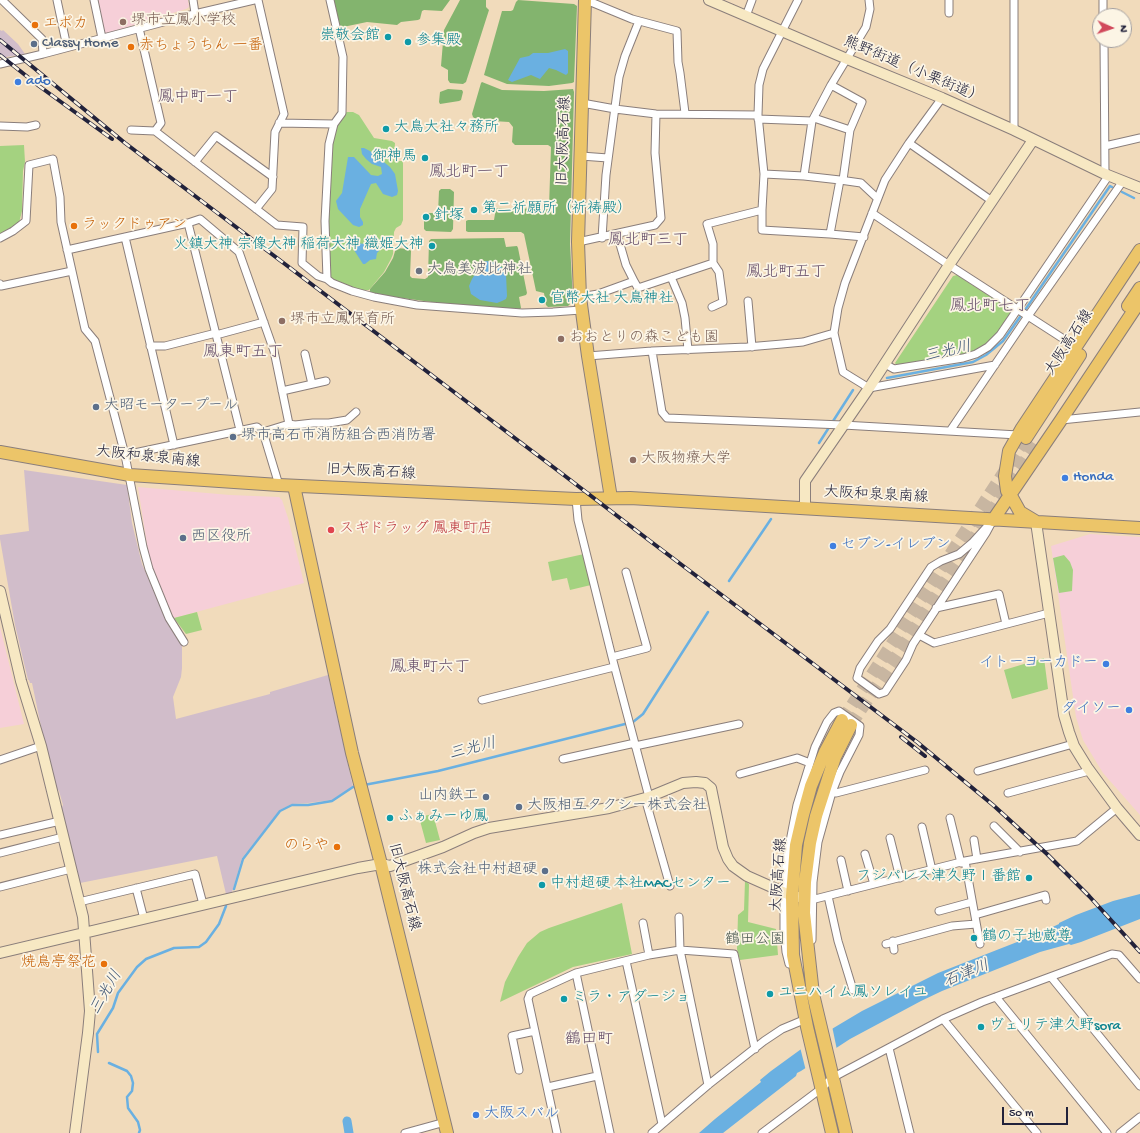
<!DOCTYPE html>
<html>
<head>
<meta charset="utf-8">
<style>
  body { margin:0 }
  #map { position:relative; width:1140px; height:1133px; overflow:hidden; background:#f1dbbb; font-family:"Gochi Hand",sans-serif }
  canvas { display:block }
  .north { position:absolute; left:1092px; top:8px; width:40px; height:40px; box-sizing:border-box; background:#fcf5e5; border:1px solid #a5a1a1; border-radius:50%; rotate:93deg; font-size:11px; font-weight:700; line-height:16px; text-align:center; color:#22223b }
  .north::after { content:''; display:block; margin:auto; width:14px; height:18px; background:#d1495b; clip-path:polygon(50% 0,100% 100%,50% 72%,0 100%) }
  .scale { position:absolute; left:1002px; top:1107px; width:66px; height:18px; box-sizing:border-box; border:2px solid #22223b; border-top:0; padding-left:5px; font-size:12px; line-height:14px; white-space:nowrap; color:#22223b; -webkit-text-stroke:3px #fcf5e5; paint-order:stroke }
</style>
</head>
<body>
<div id="map">
<canvas width="1140" height="1133"></canvas>
<div class="north">N</div>
<div class="scale">50 m</div>
</div>
<script>
const context = document.querySelector('canvas').getContext('2d');
context.lineJoin = 'round';
function fill(path, color) {
  context.fillStyle = color;
  context.fill(path, 'evenodd');
}
function shape(rows) {
  const path = new Path2D();
  for (const r of rows) {
    path.moveTo(r[0], r[1]);
    for (let i = 2; i < r.length; i += 2) path.lineTo(r[i], r[i + 1]);
  }
  return path;
}
function trace(path, color, width, dash) {
  context.strokeStyle = color;
  context.lineWidth = width;
  context.lineCap = dash ? 'butt' : 'round';
  context.setLineDash(dash || []);
  context.stroke(path);
}
function write(font, color, halo, rows, align = 'center') {
  context.font = font + ' "Gochi Hand","Klee One",sans-serif';
  context.lineWidth = 3.5;
  context.setLineDash([]);
  context.textBaseline = 'middle';
  context.strokeStyle = halo;
  context.fillStyle = color;
  for (const [text, x, y, turn = 0] of rows) {
    context.save();
    context.translate(x, y);
    context.rotate((+turn || 0) * Math.PI / 180);
    context.textAlign = isNaN(turn) ? turn : align;
    if (halo) context.strokeText(text, 0, 0);
    context.fillText(text, 0, 0);
    context.restore();
  }
}
fill(shape([
  [96,0,188,0,189,7,186,9,104,34],
  [138,487,230,495,279,497,282,500,288,518,304,583,174,618,150,564],
  [1090,534,1140,537,1140,815,1103,773,1083,740,1076,717,1051,546],
  [0,627,24,724,0,728]
]), '#f6cfd8');
fill(shape([
  [0,30,2,31,3,30,18,44,25,54,0,58],
  [24,470,127,485,132,523,142,564,169,626,182,646,182,668,181,677,173,697,176,719,270,694,270,692,328,675,353,787,332,800,308,803,292,804,280,810,242,858,232,892,226,894,217,856,80,883,61,809,63,805,59,791,53,784,32,683,30,683,29,680,28,680,15,625,0,539,0,535,29,531]
]), '#d1bdca');
fill(shape([
  [347,112,353,112,359,115,374,138,392,141,395,143,394,158,396,161,402,161,403,163,403,220,401,225,396,228,394,232,393,254,391,259,384,272,369,290,362,290,334,282,331,280,329,236,329,202,332,142,338,124,345,113],
  [24,145,25,162,23,171,22,211,19,223,0,234,0,146],
  [957,275,1011,310,1012,314,999,333,987,345,975,352,962,356,898,367,895,363,953,276],
  [584,554,591,585,570,590,567,578,552,581,548,562],
  [1064,555,1070,562,1073,570,1072,591,1059,593,1053,558],
  [197,612,202,630,186,634,174,618],
  [1044,658,1048,689,1012,699,1004,670],
  [433,814,440,840,426,843,419,817],
  [745,881,749,884,748,922,776,929,778,955,740,960,737,949,738,915,744,910],
  [622,903,632,954,573,967,500,1002,505,982,518,957,527,943,540,932,549,928]
]), '#a4d280');
fill(shape([
  [333,0,450,0,442,11,424,10,422,11,420,19,418,20,401,22,397,25,367,22,343,27,340,26],
  [460,0,486,0,486,7,489,10,466,82,463,84,450,83,448,80,448,70,441,66,444,30],
  [518,0,574,4,577,6,574,82,572,83,549,86,507,84,484,75,502,11,511,11,513,10,516,2],
  [482,82,502,90,544,91,573,89,574,92,570,244,573,301,568,306,548,307,546,305,544,293,536,291,524,234,521,232,468,232,466,231,466,221,468,220,494,220,496,208,548,209,549,207,551,147,548,145,515,145,512,142,513,127,509,122,477,120,473,117,472,114,481,83],
  [448,89,462,90,463,92,461,100,459,101,440,104,439,102,440,92],
  [441,189,450,189,454,192,453,229,451,232,426,231,424,229,424,215,426,213,438,213,439,191],
  [504,238,506,247,517,246,518,248,527,293,526,295,519,297,521,308,520,309,446,304,373,294,370,292,370,289,385,272,393,258,396,248,409,249,411,251,410,276,412,278,425,279,428,277,429,241,431,239]
]), '#83b46e');
fill(shape([
  [565,49,568,51,568,73,566,75,556,70,549,68,540,79,531,75,512,82,508,80,520,58,529,56,533,53,548,53],
  [361,148,364,148,370,151,390,167,395,174,398,191,397,195,392,197,383,194,376,183,371,184,360,209,360,217,363,222,363,225,359,227,353,225,338,209,336,201,342,193,348,157,354,157,371,175,378,176,382,174,381,167,372,164,366,159,362,154],
  [368,242,379,243,380,245,379,251,377,253,376,259,370,260,365,264,363,264,354,250,354,247,357,243,365,244],
  [486,261,493,262,500,265,506,274,507,296,506,299,502,301,497,303,480,300,471,294,469,286,472,279,483,262],
  [1140,894,1140,919,1081,942,1071,945,1069,944,1040,952,942,991,921,1001,850,1039,801,1071,797,1073,796,1076,723,1133,699,1133,715,1119,761,1082,760,1080,771,1071,815,1039,862,1011,938,973,1035,935,1059,924,1059,923,1076,915,1113,901]
]), '#6ab0e1');
fill(shape([
  [832,1026,837,1050,806,1071,800,1047]
]), '#f1dbbb');
trace(shape([
  [1122,192,1134,198],
  [1025,310,1110,186,1112,187],
  [887,378,973,362,986,355,1003,341,1020,317],
  [819,443,853,390],
  [729,581,771,519],
  [364,785,438,771,633,722,643,714,708,612],
  [234,889,243,859,280,811,292,805,308,805,332,801,353,787,358,786],
  [98,1052,97,1034,113,1008,118,993,137,967,146,959,174,948,199,947,206,942,219,924,226,906],
  [109,1063,127,1071,131,1076,133,1083,132,1091,127,1097,128,1108,138,1122,140,1130,139,1133]
]), '#6ab0e1', 2.5);
trace(shape([
  [347,1121,349,1133]
]), '#6ab0e1', 9);
trace(shape([
  [842,720,1026,438],
  [851,725,1036,444]
]), '#c8b6a1', 12, [12, 6]);
const street = shape([
  [2,0,42,39,43,54],
  [57,0,67,47],
  [94,0,102,38],
  [193,0,195,13],
  [330,0,343,57,342,113,334,124,329,144,325,221,327,279,332,283,352,291,374,297,417,305,522,313,553,312,581,310],
  [586,0,632,19,677,31,678,62,680,73,685,113],
  [949,0,949,13],
  [1103,0,1103,16],
  [746,16,752,0],
  [139,28,161,123,155,131,277,225,303,227,302,263,318,276,327,279],
  [1104,40,1105,174],
  [0,64,43,54,186,16,254,0],
  [831,85,862,102,850,130,843,180],
  [582,103,615,109,656,114,758,115],
  [814,118,850,130],
  [758,119,812,121],
  [279,123,334,124],
  [0,126,27,127,36,125],
  [131,130,155,131],
  [1014,130,1014,0],
  [909,143,992,201],
  [1105,146,1140,138],
  [581,156,608,158],
  [195,162,216,136,273,177],
  [764,174,804,176,812,121,831,85,866,27,870,9,869,0],
  [804,176,840,180,861,183,877,198],
  [256,209,272,189,275,132,284,114,258,0],
  [762,210,762,230,830,234,864,237],
  [872,213,949,265,1076,347],
  [188,223,200,219,239,252,274,351,289,424,263,432,279,485],
  [617,234,626,265,634,281],
  [830,234,840,180],
  [125,237,174,445],
  [0,238,13,231,26,221,29,165,53,159,60,197,61,222,85,329,95,341,125,455,143,547,149,569,169,618,184,642],
  [602,238,606,175,619,77,625,56,639,21],
  [578,242,655,225,661,218,655,153,656,114],
  [67,250,188,223,240,430],
  [671,277,682,303,685,318,688,350],
  [0,284,1,286,72,271],
  [580,297,598,294,634,281,638,288,713,263,713,244,707,224,762,210,764,174,758,115,759,85,763,69,798,0],
  [748,301,752,347],
  [712,307,723,302,719,272,713,263],
  [834,333,843,372,869,388,995,365],
  [216,335,264,322],
  [150,346,165,346,216,333],
  [652,351,662,412,667,418,843,425,1018,435],
  [305,354,312,384],
  [588,356,652,351,747,347,782,344,803,342,834,333,838,308,845,283,885,180,909,143,942,98],
  [885,364,894,369,963,358,976,354,988,347,1000,335,1109,175],
  [282,391,326,381],
  [1061,420,1140,412],
  [289,424,295,425,313,423,329,423,347,420,356,412],
  [950,431,1028,316,1123,181],
  [125,455,257,427,263,432],
  [576,499,578,520,612,657,649,797],
  [993,520,986,533,913,644,906,660,885,692,879,694,857,678,860,668,878,641,890,629,931,567,941,561,959,554,972,543,993,520],
  [936,608,999,594,1006,624],
  [919,635,934,643,1049,613],
  [612,657,647,648,626,572],
  [482,700,614,667],
  [635,746,739,724],
  [563,759,635,743],
  [0,760,41,746],
  [978,771,1073,744],
  [740,774,797,758,810,763],
  [832,792,836,793,925,770],
  [1008,793,1089,771],
  [645,798,670,886],
  [950,818,961,863],
  [994,826,1020,852],
  [922,827,932,870],
  [0,835,60,821],
  [890,838,900,878],
  [974,840,977,859],
  [0,853,63,837],
  [865,854,874,884],
  [841,860,848,891],
  [965,861,980,944],
  [0,887,71,869],
  [136,888,144,919],
  [828,896,838,941,853,990],
  [808,899,815,899,965,861,1077,841,1117,808],
  [79,902,195,874,203,904],
  [939,911,972,902],
  [975,915,1045,895,1046,900],
  [679,917,680,950,708,1085],
  [643,923,649,955],
  [893,941,894,950],
  [886,944,952,926,976,924],
  [626,961,662,1124],
  [789,964,786,952,784,930,784,893,786,862,797,805,815,747,827,722,834,713,839,711,860,726,859,735,840,772,832,792,818,842,813,882,812,940],
  [576,973,610,1133],
  [1051,977,1140,1086],
  [996,997,1107,1133],
  [943,1019,1037,1133],
  [889,1048,910,1133],
  [519,1070,512,1036,535,1031],
  [548,1087,597,1076],
  [405,1133,445,1122],
  [557,1133,528,999,530,994,576,973,649,955,680,950,734,954,755,1049],
  [652,1133,708,1085,764,1041,782,1029,806,1019],
  [762,1133,822,1088,832,1078,943,1019,982,1002,1112,954,1119,955,1140,979],
  [1120,1133,1140,1117]
]);
const secondary = shape([
  [709,0,847,59,942,98,1014,130,1105,174,1140,188],
  [805,508,805,481,869,388,949,265,1033,140],
  [1036,522,1064,715,1069,732,1074,746,1087,767,1117,808,1140,835],
  [0,591,21,681,41,746,83,917,90,1011,88,1033,75,1133],
  [0,953,358,868,381,864,390,866,443,847,474,833,489,828,609,808,649,797,683,783,696,782,705,783,711,788,723,847,728,859,733,866,747,876,792,896,798,897]
]);
const primary = shape([
  [585,0,578,242,580,297,588,356,611,498],
  [1128,306,1140,288],
  [1026,438,1080,355],
  [0,452,130,475,279,485,576,499,630,498,1140,528],
  [294,486,352,753,381,864,447,1133],
  [993,520,1061,420,1140,301],
  [1035,521,1020,512,1010,494,1007,491,1005,476,1009,451,1022,428,1140,250],
  [832,1133,807,1027,793,955,792,896,796,845,803,815,811,786,825,752,842,720],
  [846,1133,813,994,804,913,805,882,810,843,816,816,835,757,851,725]
]);
trace(street, '#8a7e7b', 9);
trace(secondary, '#8a7e7b', 12);
trace(primary, '#8a7e7b', 14);
trace(street, '#fff', 7);
trace(secondary, '#f7e8c3', 10);
trace(primary, '#ecc569', 12);
const rail = shape([
  [0,40,125,143,565,476,650,541,917,742,993,805,1047,854,1089,896,1140,952],
  [0,55,39,86,112,139],
  [901,737,925,756]
]);
trace(rail, '#22223b', 4);
trace(rail, '#fcf5e5', 2.5, [8]);
for (const [x, y, r, color] of [
  [123,22,4,"#8d6e63"],
  [35,25,4,"#e8710a"],
  [388,37,4,"#0f9aa8"],
  [408,42,4,"#0f9aa8"],
  [34,44,4,"#5c6f8a"],
  [131,47,4,"#e8710a"],
  [18,82,4,"#3f7fe0"],
  [386,129,4,"#0f9aa8"],
  [425,158,4,"#0f9aa8"],
  [474,210,4,"#0f9aa8"],
  [426,217,4,"#0f9aa8"],
  [74,226,4,"#e8710a"],
  [432,246,4,"#0f9aa8"],
  [419,271,4,"#6b7280"],
  [542,300,4,"#0f9aa8"],
  [282,321,4,"#8d6e63"],
  [561,339,4,"#8d6e63"],
  [96,407,4,"#5c6f8a"],
  [233,437,4,"#5c6f8a"],
  [633,460,4,"#8d6e63"],
  [1065,478,4,"#3f7fe0"],
  [331,530,4,"#e0444e"],
  [183,538,4,"#5c6f8a"],
  [833,546,4,"#3f7fe0"],
  [1106,664,4,"#3f7fe0"],
  [1129,710,4,"#3f7fe0"],
  [486,797,4,"#5c6f8a"],
  [519,807,4,"#5c6f8a"],
  [390,818,4,"#0f9aa8"],
  [337,847,4,"#e8710a"],
  [545,871,4,"#5c6f8a"],
  [1029,878,4,"#0f9aa8"],
  [542,885,4,"#0f9aa8"],
  [974,938,4,"#0f9aa8"],
  [104,964,4,"#e8710a"],
  [770,994,4,"#0f9aa8"],
  [564,999,4,"#0f9aa8"],
  [981,1027,4,"#0f9aa8"],
  [476,1115,4,"#3f7fe0"]
]) {
  const dot = new Path2D();
  dot.arc(x, y, r, 0, 2 * Math.PI);
  context.fillStyle = color;
  context.fill(dot);
  trace(dot, '#fcf5e5', 1.5);
}
write('15px', '#785e54', '#fcf5e5', [
  ["堺市立鳳小学校",131,22],
  ["堺市立鳳保育所",290,321],
  ["おおとりの森こども園",569,339],
  ["大阪物療大学",641,460]
], 'left');
write('15px', '#c56008', '#fcf5e5', [
  ["エポカ",43,25],
  ["赤ちょうちん 一番",139,47],
  ["ラックドゥアン",82,226],
  ["のらや",329,847,"right"],
  ["焼鳥亭祭花",96,964,"right"]
], 'left');
write('15px', '#0d838f', '#fcf5e5', [
  ["崇敬会館",380,37,"right"],
  ["参集殿",416,42],
  ["大鳥大社々務所",394,129],
  ["御神馬",417,158,"right"],
  ["第二祈願所（祈祷殿）",482,210],
  ["針塚",434,217],
  ["火鎮大神 宗像大神 稲荷大神 織姫大神",424,246,"right"],
  ["官幣大社 大鳥神社",550,300],
  ["ふぁみーゆ鳳",398,818],
  ["フジパレス津久野Ⅰ番館",1021,878,"right"],
  ["中村超硬 本社MACセンター",550,885],
  ["鶴の子地蔵尊",982,938],
  ["ユニハイム鳳ソレイユ",778,994],
  ["ミラ・アダージョ",572,999],
  ["ヴェリテ津久野sora",989,1027]
], 'left');
write('15px', '#4e5e75', '#fcf5e5', [
  ["Classy Home",42,44],
  ["大昭モータープール",104,407],
  ["堺市高石市消防組合西消防署",241,437],
  ["西区役所",191,538],
  ["山内鉄工",478,797,"right"],
  ["大阪相互タクシー株式会社",527,807],
  ["株式会社中村超硬",537,871,"right"]
], 'left');
write('15px', '#22223b', '#fcf5e5', [
  ["熊野街道（小栗街道）",913,71,23],
  ["旧大阪高石線",565,141,-88],
  ["大阪高石線",1070,343,-57],
  ["大阪和泉泉南線",148,458,6],
  ["旧大阪高石線",371,473,3],
  ["大阪和泉泉南線",876,496,3],
  ["大阪高石線",780,875,-86],
  ["旧大阪高石線",403,887,76]
]);
write('15px', '#366cbe', '#fcf5e5', [
  ["ado",26,82],
  ["Honda",1073,478],
  ["セブン-イレブン",841,546],
  ["イトーヨーカドー",1098,664,"right"],
  ["ダイソー",1121,710,"right"],
  ["大阪スバル",484,1115]
], 'left');
write('15px', '#5b616d', '#fcf5e5', [
  ["大鳥美波比神社",427,271]
], 'left');
write('15px', '#be3a42', '#fcf5e5', [
  ["スギドラッグ 鳳東町店",339,530]
], 'left');
write('15px', '#495750', '#fcf5e5', [
  ["鶴田公園",755,941]
]);
write('16px', '#654d69', '#fcf5e5', [
  ["鳳中町一丁",198,99],
  ["鳳北町一丁",469,174],
  ["鳳北町三丁",648,242],
  ["鳳北町五丁",786,274],
  ["鳳北町七丁",990,308],
  ["鳳東町五丁",243,354],
  ["鳳東町六丁",430,669],
  ["鶴田町",589,1041]
]);
write('italic 16px', '#3b5475', '#fcf5e5', [
  ["三光川",948,353,-13],
  ["三光川",473,750,-14],
  ["石津川",967,975,-22],
  ["三光川",107,993,-60]
]);
</script>
</body>
</html>
